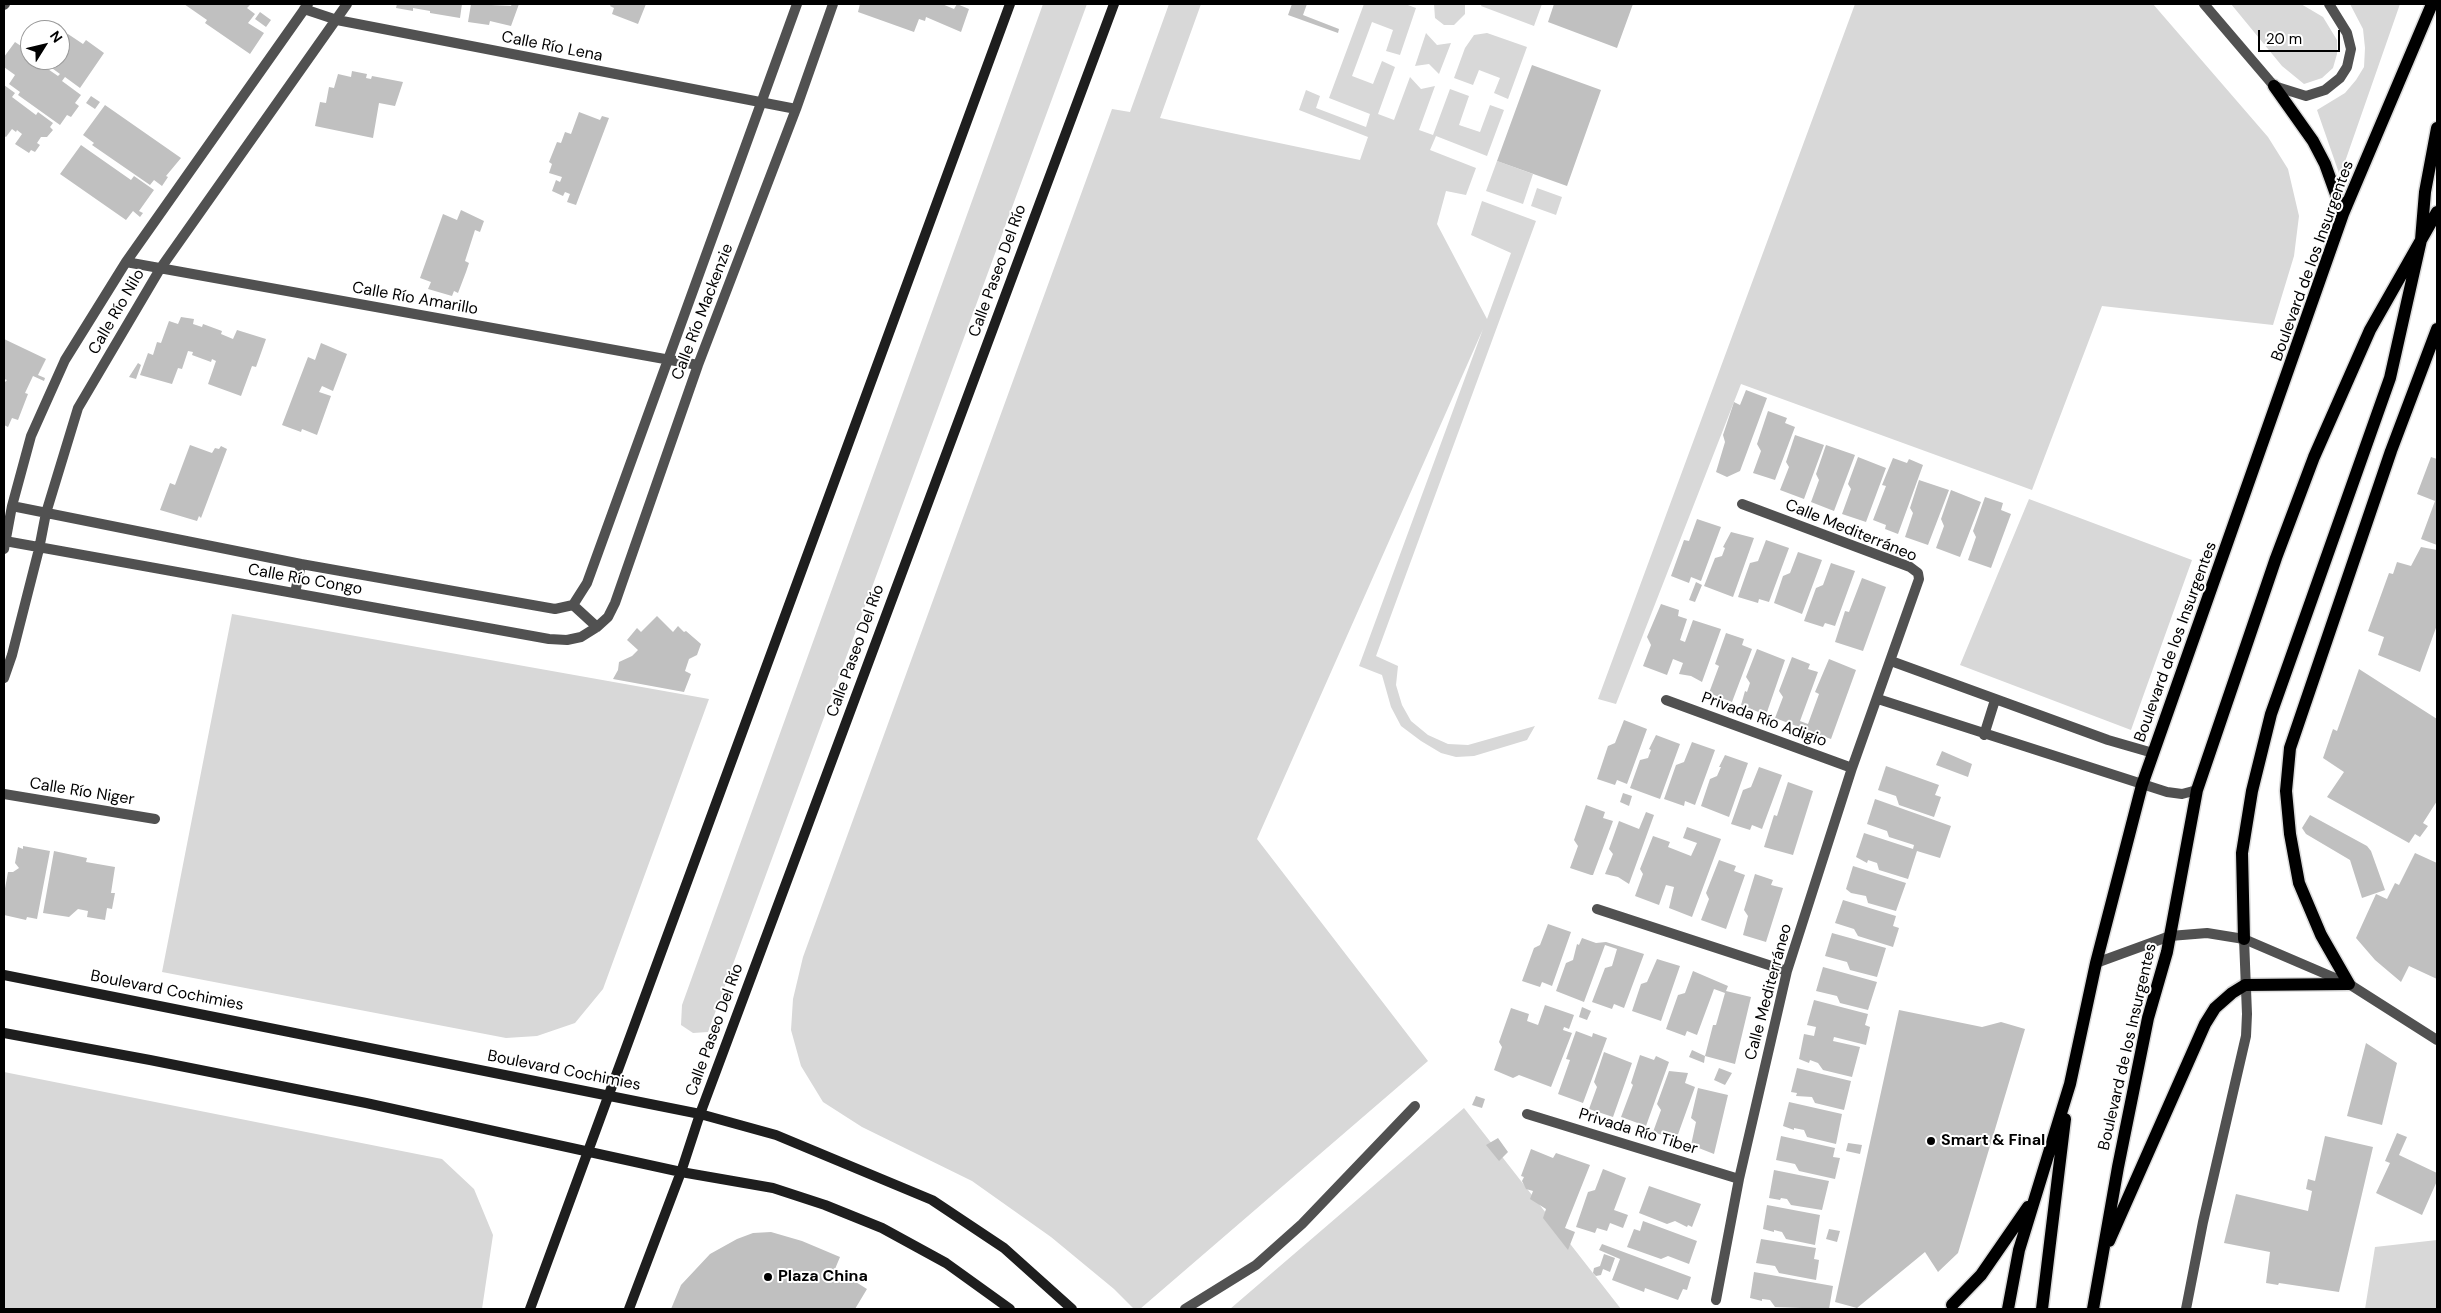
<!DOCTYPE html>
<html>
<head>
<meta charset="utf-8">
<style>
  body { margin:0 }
  #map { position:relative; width:2441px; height:1313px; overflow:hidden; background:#fff; font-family:"DM Sans",sans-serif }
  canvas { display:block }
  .frame { position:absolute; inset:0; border:5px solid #000; pointer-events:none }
  .north { position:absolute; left:20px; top:20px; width:50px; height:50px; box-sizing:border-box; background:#fff; border:1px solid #999; border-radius:50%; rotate:54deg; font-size:14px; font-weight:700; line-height:20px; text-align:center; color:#000 }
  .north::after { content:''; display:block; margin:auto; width:18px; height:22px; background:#000; clip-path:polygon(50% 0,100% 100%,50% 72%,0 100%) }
  .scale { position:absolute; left:2258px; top:30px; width:82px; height:22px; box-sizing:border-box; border:2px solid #000; border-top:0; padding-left:6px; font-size:15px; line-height:18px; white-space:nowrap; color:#000; -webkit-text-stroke:4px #fff; paint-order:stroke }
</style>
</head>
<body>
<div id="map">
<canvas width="2441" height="1313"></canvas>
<div class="frame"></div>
<div class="north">N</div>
<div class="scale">20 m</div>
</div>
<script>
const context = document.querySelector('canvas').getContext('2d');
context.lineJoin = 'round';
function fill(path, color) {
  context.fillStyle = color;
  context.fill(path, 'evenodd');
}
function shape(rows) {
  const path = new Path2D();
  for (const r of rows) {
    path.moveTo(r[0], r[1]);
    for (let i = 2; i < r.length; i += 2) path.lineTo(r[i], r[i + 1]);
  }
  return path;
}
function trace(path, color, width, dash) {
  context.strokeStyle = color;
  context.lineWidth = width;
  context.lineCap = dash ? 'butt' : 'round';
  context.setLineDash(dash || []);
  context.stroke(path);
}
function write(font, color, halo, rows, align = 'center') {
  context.font = font + ' "DM Sans",sans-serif';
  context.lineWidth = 4;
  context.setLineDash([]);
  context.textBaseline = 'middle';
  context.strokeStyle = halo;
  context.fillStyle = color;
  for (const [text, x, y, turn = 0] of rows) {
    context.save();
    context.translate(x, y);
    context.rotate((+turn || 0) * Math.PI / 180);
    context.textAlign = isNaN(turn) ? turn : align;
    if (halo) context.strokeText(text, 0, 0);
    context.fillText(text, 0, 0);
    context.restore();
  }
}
fill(shape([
  [1043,4,1087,4,708,1032,693,1033,681,1025,682,1005],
  [1169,4,1201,4,1160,118,1360,160,1368,137,1299,110,1306,90,1320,96,1316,108,1366,127,1370,114,1329,98,1364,4,1405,4,1416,8,1400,55,1386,51,1393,30,1372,22,1352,76,1373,84,1382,61,1395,67,1378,114,1394,120,1410,77,1421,89,1435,86,1419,130,1433,135,1450,89,1469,96,1459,125,1480,132,1490,105,1504,110,1487,156,1436,136,1430,150,1476,168,1466,195,1446,191,1437,224,1487,319,1511,253,1471,235,1482,201,1536,221,1376,656,1398,666,1396,685,1402,705,1411,721,1428,735,1448,744,1468,745,1535,726,1527,740,1474,756,1456,757,1441,753,1421,741,1401,726,1391,707,1382,675,1359,666,1483,329,1257,839,1428,1061,1140,1309,1134,1309,1114,1289,1051,1237,972,1181,862,1127,823,1102,801,1066,791,1030,793,999,803,957,1112,109,1130,112],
  [1434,4,1465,4,1465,14,1454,25,1444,25,1435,18],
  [1482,4,1542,4,1534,26,1481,6],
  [1855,4,2153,4,2268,137,2288,169,2299,216,2294,256,2273,325,2102,306,2032,490,1741,384,1616,704,1598,699],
  [2231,4,2301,4,2323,17,2337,40,2337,54,2333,68,2322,78,2304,84,2282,66],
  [2350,4,2400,4,2340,176,2317,110,2345,93,2356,80,2364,67,2365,48,2363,29],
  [1426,33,1437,45,1451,43,1439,74,1429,64,1415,66],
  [1487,33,1527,47,1508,99,1494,93,1500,78,1479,70,1473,85,1454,78,1465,48,1474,35],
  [1497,161,1533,174,1523,204,1486,191],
  [1537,188,1562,197,1556,215,1531,206],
  [2029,499,2192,560,2131,730,1960,665],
  [232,614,709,699,603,989,575,1023,537,1036,506,1038,162,972],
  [4,1072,442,1159,474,1189,493,1235,482,1309,4,1309],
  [1464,1108,1621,1309,1230,1309],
  [2437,1240,2437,1309,2365,1309,2375,1247]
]), '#d8d8d8');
fill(shape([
  [184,4,248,4,250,5,247,8,255,14,248,23,264,33,250,54,205,23,207,20],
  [397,4,462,4,460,18,430,13,430,11,413,8,413,11,396,8],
  [471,4,511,6,512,4,519,4,511,26,490,21,489,25,468,22],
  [611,4,646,4,638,24,612,14,614,8,610,6],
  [860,4,942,4,954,9,957,4,969,9,961,32,926,17,925,21,919,19,914,32,858,12],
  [1292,4,1307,4,1303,15,1339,29,1338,33,1288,15],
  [1554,4,1633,4,1617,48,1548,22],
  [260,12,271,20,266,27,255,19],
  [30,33,30,44,26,50,30,53,30,60,41,60,39,63,58,76,60,74,45,63,47,60,60,60,60,40,62,42,68,34,83,44,86,40,104,53,80,88,65,77,62,81,81,95,75,103,79,106,71,117,67,115,60,125,18,95,20,92,9,84,15,75,4,67,4,57,15,42,21,46],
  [1532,65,1601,90,1567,186,1497,161],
  [352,71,367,74,366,78,371,79,372,76,403,82,395,106,379,103,373,138,315,126,320,102,326,103,329,87,334,88,338,74,351,77],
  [4,85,15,93,12,97,36,115,38,112,53,123,50,127,53,130,47,137,41,137,37,143,40,145,35,152,31,150,29,153,15,144,22,134,17,130,16,132,12,129,6,137,4,136],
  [91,96,100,102,95,109,86,103],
  [105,105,181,158,166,176,168,177,162,186,154,180,150,185,92,145,94,143,83,135],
  [579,112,600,120,602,116,609,118,576,205,567,202,570,194,565,192,563,196,552,191,556,180,560,182,562,177,549,173,552,164,549,162,557,142,561,143,565,132,571,134],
  [81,145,131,180,134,176,154,190,139,211,143,213,140,217,133,211,126,220,60,174],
  [461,210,484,221,480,232,475,230,465,261,469,263,466,272,458,293,454,291,452,296,428,289,431,282,420,278,443,214,457,220],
  [181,317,194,319,193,324,202,327,203,324,222,331,221,334,233,339,237,330,266,339,256,367,252,366,241,396,208,384,216,361,212,359,211,362,192,355,193,352,188,351,182,369,178,368,172,384,140,375,148,353,153,355,157,342,161,343,169,321,178,324],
  [4,339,46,359,38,375,45,378,44,381,33,376,25,393,28,394,18,420,12,418,8,427,4,425,4,383,7,380,4,379],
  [321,343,347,354,333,391,322,386,319,392,331,396,317,435,302,429,301,432,282,425,308,357,315,360],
  [138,363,141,365,136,379,129,377],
  [1746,390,1767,398,1740,471,1727,477,1716,472,1725,442,1723,435,1734,402,1740,405],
  [1768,411,1787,418,1785,423,1795,427,1775,480,1753,473,1761,451,1757,444],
  [1795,435,1824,445,1804,499,1780,490,1789,467,1786,462],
  [190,445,212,453,215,448,219,449,221,446,227,449,201,518,199,516,197,521,160,510,170,483,175,485],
  [1826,445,1855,455,1834,511,1811,502,1819,480,1816,474],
  [1858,457,1886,468,1866,522,1842,514,1851,489,1848,484],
  [2431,457,2437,459,2437,545,2421,539,2435,501,2417,494],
  [1893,458,1907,463,1909,459,1923,465,1898,534,1885,529,1886,525,1873,520,1886,486,1882,485],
  [1919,480,1949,490,1928,545,1905,537,1913,513,1910,508],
  [1951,490,1981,502,1960,557,1936,548,1944,526,1941,519],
  [1985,497,2003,503,2001,510,2011,514,1991,568,1968,560,1976,537,1973,531],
  [1697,519,1721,527,1701,581,1691,577,1689,583,1671,576,1684,540,1689,541],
  [1731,532,1754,538,1733,597,1704,586,1715,558,1722,556,1725,548,1723,547],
  [1766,540,1789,548,1769,602,1759,599,1758,603,1738,597,1750,563,1758,561],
  [2421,547,2437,550,2437,625,2420,672,2378,655,2384,637,2368,631,2389,573,2393,574,2397,562,2411,566],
  [1798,552,1822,560,1802,614,1774,603,1783,576,1790,573],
  [1831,563,1855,571,1835,626,1825,623,1823,627,1804,621,1816,588,1823,585],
  [1862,578,1886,587,1863,651,1835,642,1845,611,1849,612],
  [1696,582,1702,585,1695,602,1689,600],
  [1661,604,1679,610,1678,616,1687,619,1680,640,1685,642,1693,620,1721,629,1702,682,1691,676,1679,674,1683,663,1673,659,1667,675,1643,666,1651,645,1647,637],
  [657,616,673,632,678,626,684,632,686,631,701,644,697,655,689,659,685,671,691,674,684,692,613,679,618,670,619,662,632,656,638,650,627,640,637,628,641,632],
  [1726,633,1744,639,1742,645,1752,649,1732,702,1709,693,1719,666,1715,664],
  [1757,649,1785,660,1766,715,1741,705,1745,691,1747,692,1750,683,1746,677],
  [1792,657,1810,664,1808,669,1818,672,1800,721,1808,724,1819,694,1815,692,1829,659,1856,670,1831,739,1775,718,1783,697,1779,691],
  [2359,669,2437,719,2437,801,2423,823,2428,826,2420,837,2415,834,2409,843,2327,797,2344,772,2323,758,2333,729,2337,731],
  [1624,720,1647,729,1627,784,1617,780,1615,785,1597,779,1608,746,1615,743],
  [1656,735,1680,744,1660,799,1630,788,1640,760,1648,758,1651,750,1649,749],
  [1692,742,1715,750,1695,805,1685,801,1684,806,1664,799,1676,765,1684,762],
  [1942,751,1972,764,1968,777,1936,765],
  [1725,755,1748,763,1729,817,1701,806,1710,779,1717,776,1721,767,1719,767],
  [1886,766,1939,785,1935,795,1941,797,1934,817,1899,805,1896,796,1878,790],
  [1759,767,1782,775,1762,829,1752,825,1750,830,1731,824,1743,790,1751,787],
  [1788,782,1813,791,1793,855,1764,847,1774,815,1777,816],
  [1623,793,1632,796,1629,806,1620,802],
  [1875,799,1951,826,1940,858,1917,851,1908,879,1879,870,1877,863,1868,860,1867,863,1856,857,1864,833,1913,849,1914,845,1889,837,1887,831,1867,824],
  [1586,805,1605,812,1603,818,1613,821,1593,875,1591,875,1570,868,1578,846,1574,840],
  [1646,812,1654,815,1629,884,1618,877,1605,874,1613,854,1609,849,1619,821,1639,829],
  [2310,815,2367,846,2371,851,2385,890,2362,898,2350,860,2306,834,2302,828],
  [1687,827,1721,839,1692,917,1669,908,1674,887,1666,885,1659,905,1635,896,1643,874,1640,869,1653,836,1670,842,1668,847,1691,856,1697,843,1683,838],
  [23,846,50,851,37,919,27,917,26,920,4,915,4,894,8,872,13,872,19,868,15,863,18,847,23,849],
  [54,851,87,858,86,862,115,867,111,893,115,893,112,909,107,908,105,920,87,917,88,911,78,909,69,917,43,913],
  [2415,853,2437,863,2437,979,2409,966,2401,982,2375,960,2356,938,2376,894,2387,899,2395,883,2399,885],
  [1719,860,1736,866,1734,871,1745,875,1726,929,1701,920,1709,899,1706,893],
  [1853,866,1906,883,1896,911,1868,903,1866,896,1851,893,1846,889],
  [1755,874,1773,880,1771,885,1783,888,1766,942,1743,935,1748,916,1744,910],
  [1843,900,1896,916,1893,926,1899,928,1893,947,1858,936,1854,929,1835,923],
  [1548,924,1571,932,1552,986,1542,982,1540,987,1522,981,1534,948,1540,945],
  [1832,933,1886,948,1877,977,1850,970,1847,962,1825,956],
  [1582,938,1596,943,1606,942,1644,954,1624,1008,1614,1004,1612,1009,1592,1002,1605,968,1612,966,1617,949,1605,945,1584,1002,1556,991,1566,963,1573,960,1577,944,1579,945],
  [1657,959,1680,966,1661,1021,1632,1011,1641,984,1647,982],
  [1823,967,1877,982,1868,1010,1840,1003,1837,996,1816,991],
  [1693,971,1728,986,1726,991,1751,997,1735,1064,1705,1056,1713,1025,1716,1025,1725,993,1714,989,1697,1035,1687,1031,1685,1036,1666,1029,1678,995,1685,993],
  [1814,1000,1868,1014,1865,1025,1870,1027,1866,1045,1834,1037,1833,1041,1860,1047,1852,1077,1823,1070,1818,1063,1810,1060,1809,1063,1799,1059,1804,1034,1814,1036,1816,1027,1807,1025],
  [1545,1005,1574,1015,1569,1029,1564,1027,1563,1030,1572,1033,1551,1087,1519,1075,1513,1078,1494,1070,1502,1047,1499,1042,1511,1008,1529,1014,1527,1021,1538,1025],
  [1582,1007,1591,1011,1587,1020,1579,1017],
  [1899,1010,1982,1027,2001,1022,2025,1029,1958,1253,1938,1272,1925,1252,1857,1308,1835,1302],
  [1576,1031,1592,1037,1593,1033,1607,1038,1583,1103,1558,1094,1570,1060,1566,1059],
  [2366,1043,2397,1063,2382,1125,2347,1116],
  [1692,1050,1705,1056,1704,1063,1689,1057],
  [1604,1052,1632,1063,1613,1117,1589,1109,1597,1087,1594,1082],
  [1640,1055,1654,1060,1656,1056,1669,1062,1646,1126,1621,1117,1633,1085,1631,1083],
  [1719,1068,1732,1073,1725,1085,1714,1080],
  [1797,1068,1851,1081,1844,1110,1815,1103,1812,1097,1796,1096,1797,1093,1791,1092],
  [1669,1071,1688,1073,1685,1083,1695,1087,1676,1140,1653,1132,1661,1110,1657,1104],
  [1698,1088,1728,1095,1714,1154,1691,1145,1696,1122,1691,1118],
  [1476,1096,1485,1099,1482,1108,1472,1105],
  [1789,1102,1842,1114,1836,1144,1807,1137,1804,1130,1794,1128,1794,1130,1783,1126],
  [2397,1133,2407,1137,2399,1155,2437,1173,2437,1181,2422,1215,2376,1193,2390,1163,2385,1161],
  [1781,1136,1835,1148,1833,1157,1840,1158,1835,1179,1799,1171,1795,1164,1776,1160],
  [2325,1136,2373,1147,2339,1292,2279,1283,2278,1285,2266,1283,2270,1252,2224,1243,2236,1194,2308,1211,2312,1191,2306,1189,2308,1179,2315,1181],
  [1498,1138,1508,1152,1499,1161,1486,1145],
  [1848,1143,1862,1145,1860,1154,1846,1151],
  [1531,1149,1553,1158,1556,1153,1590,1165,1565,1228,1575,1232,1568,1250,1543,1218,1546,1209,1530,1199,1533,1191,1526,1189,1522,1181,1524,1177,1521,1176],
  [1603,1169,1626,1178,1614,1210,1628,1215,1623,1228,1610,1223,1607,1231,1597,1228,1595,1233,1576,1227,1588,1192,1595,1190],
  [1774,1170,1829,1181,1822,1210,1791,1205,1787,1199,1781,1198,1780,1200,1769,1198],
  [1649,1186,1701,1204,1692,1227,1688,1225,1687,1227,1675,1221,1667,1224,1639,1213],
  [1767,1205,1820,1215,1815,1245,1786,1239,1782,1232,1774,1230,1774,1232,1763,1229],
  [1643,1221,1697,1241,1689,1264,1668,1256,1661,1259,1627,1247,1634,1229,1640,1231],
  [1829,1229,1840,1231,1837,1242,1826,1239],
  [771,1232,802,1241,840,1257,835,1269,867,1289,855,1309,671,1309,681,1285,710,1254,737,1239,753,1233],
  [1761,1239,1816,1248,1814,1259,1819,1260,1816,1280,1779,1273,1775,1266,1756,1263],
  [1602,1244,1691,1277,1687,1290,1683,1289,1678,1300,1645,1288,1644,1292,1612,1280,1620,1259,1599,1250],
  [1604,1254,1615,1258,1610,1272,1603,1269,1601,1275,1596,1276,1593,1273,1594,1268,1600,1266],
  [1754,1272,1833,1286,1829,1309,1775,1307,1770,1300,1762,1299,1762,1301,1750,1298]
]), '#c0c0c0');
const primary = shape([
  [2274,86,2313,141,2325,164,2343,214],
  [2244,939,2242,853,2252,791,2271,714,2390,378,2421,240,2425,192,2437,128],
  [2109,1241,2205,1024,2215,1008,2232,993,2245,985,2349,984,2321,935,2299,883,2290,834,2286,791,2290,748,2391,451,2437,329],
  [1952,1305,1981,1275,2028,1207],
  [2008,1309,2019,1250,2070,1084,2096,963,2142,785,2343,214,2432,4],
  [2042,1309,2065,1119],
  [2093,1309,2118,1167,2148,1018,2167,952,2197,790,2276,558,2314,457,2370,330,2437,212]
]);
trace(primary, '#dbdbdb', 15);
trace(shape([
  [4,5,5,4],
  [304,9,337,20,796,109],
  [126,262,698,365],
  [12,506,301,564,555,609,573,605],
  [5,541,549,639,567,640,581,637,597,627,608,617,615,603,698,365,796,109,833,4],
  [4,549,12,506,31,436,65,360,126,262,308,4],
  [295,593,301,564],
  [573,605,587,583,797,4],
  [573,605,597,627],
  [1891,661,2108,740,2153,753],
  [4,678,12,655,39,549,46,513,78,408,160,269,347,4],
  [1878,699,2167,792,2182,794,2197,790],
  [1666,700,1852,768],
  [1984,735,1995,700],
  [4,794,155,819],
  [1597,909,1787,971],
  [1527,1114,1739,1179],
  [1716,1300,1739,1179,1787,971,1852,768,1919,579,1918,573,1910,567,1742,504],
  [1185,1309,1256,1265,1302,1224,1415,1106],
  [2186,1309,2203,1222,2246,1036,2247,1014,2244,939]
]), '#515151', 10);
trace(shape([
  [2204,4,2274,86,2306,96,2325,90,2340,78,2347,67,2351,49,2347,33,2329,4],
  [2096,963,2170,936,2207,933,2244,939,2349,984,2437,1040]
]), '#515151', 10);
trace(shape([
  [4,975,700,1114,776,1135,932,1200,1004,1248,1072,1309],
  [4,1033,150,1060,366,1103,681,1172,773,1188,825,1205,882,1228,946,1263,1010,1309],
  [530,1309,1010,4],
  [629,1309,681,1172,700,1114,1114,4]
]), '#1e1e1e', 10);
trace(primary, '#000', 12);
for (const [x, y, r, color] of [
  [1931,1141,5,"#000"],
  [768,1277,5,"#000"]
]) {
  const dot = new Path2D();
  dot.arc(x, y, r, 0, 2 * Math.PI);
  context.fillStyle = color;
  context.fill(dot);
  trace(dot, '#fff', 2);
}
write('16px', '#000', '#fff', [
  ["Calle Río Lena",552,47,11],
  ["Boulevard de los Insurgentes",2313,261,-70],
  ["Calle Paseo Del Río",998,271,-70],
  ["Calle Río Amarillo",415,299,10],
  ["Calle Río Nilo",117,312,-60],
  ["Calle Río Mackenzie",703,312,-69],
  ["Calle Mediterráneo",1851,531,22],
  ["Calle Río Congo",305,580,10],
  ["Boulevard de los Insurgentes",2176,642,-70],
  ["Calle Paseo Del Río",856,651,-70],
  ["Privada Río Adigio",1764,720,20],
  ["Calle Río Niger",82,792,9],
  ["Boulevard Cochimies",167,991,11],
  ["Calle Mediterráneo",1769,992,-75],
  ["Calle Paseo Del Río",715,1030,-70],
  ["Boulevard de los Insurgentes",2128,1047,-77],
  ["Boulevard Cochimies",564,1071,11],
  ["Privada Río Tiber",1638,1132,17]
]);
write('bold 16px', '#000', '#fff', [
  ["Smart & Final",1941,1141],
  ["Plaza China",778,1277]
], 'left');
</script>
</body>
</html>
